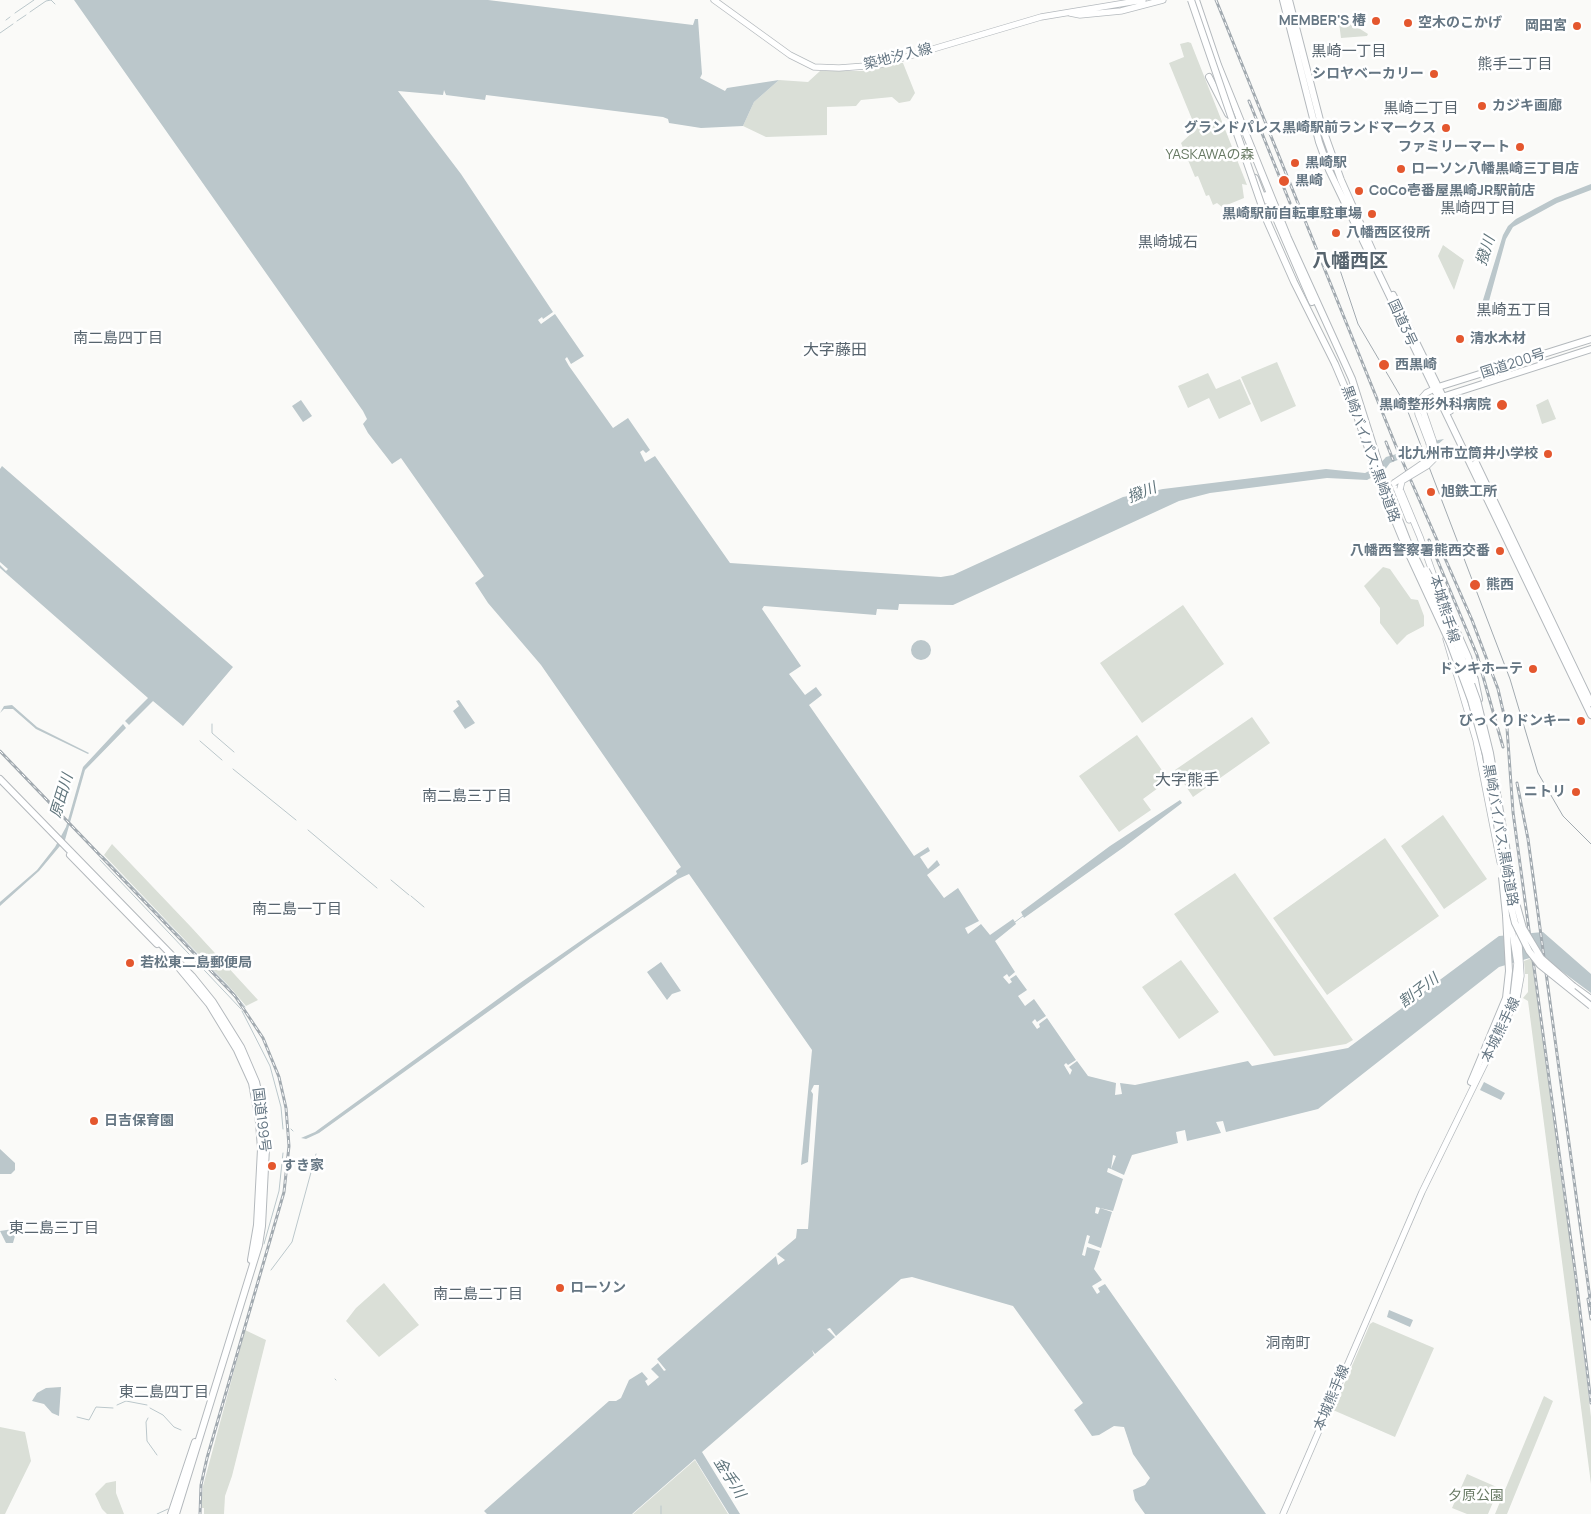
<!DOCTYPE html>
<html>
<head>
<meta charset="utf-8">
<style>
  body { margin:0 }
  canvas { display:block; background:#fafaf8 }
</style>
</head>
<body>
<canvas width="1591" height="1514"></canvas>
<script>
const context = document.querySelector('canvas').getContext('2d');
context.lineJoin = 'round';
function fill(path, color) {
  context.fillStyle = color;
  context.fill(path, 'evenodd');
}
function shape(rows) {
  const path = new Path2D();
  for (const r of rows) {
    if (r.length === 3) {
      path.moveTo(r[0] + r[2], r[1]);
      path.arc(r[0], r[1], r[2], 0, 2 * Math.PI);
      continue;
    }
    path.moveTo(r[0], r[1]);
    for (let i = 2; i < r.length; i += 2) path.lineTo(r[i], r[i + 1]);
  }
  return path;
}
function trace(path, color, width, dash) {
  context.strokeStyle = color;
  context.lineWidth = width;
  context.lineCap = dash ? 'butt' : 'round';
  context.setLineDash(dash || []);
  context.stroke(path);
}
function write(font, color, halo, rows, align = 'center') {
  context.font = font + ' Manrope,"Noto Sans JP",sans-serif';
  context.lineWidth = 5;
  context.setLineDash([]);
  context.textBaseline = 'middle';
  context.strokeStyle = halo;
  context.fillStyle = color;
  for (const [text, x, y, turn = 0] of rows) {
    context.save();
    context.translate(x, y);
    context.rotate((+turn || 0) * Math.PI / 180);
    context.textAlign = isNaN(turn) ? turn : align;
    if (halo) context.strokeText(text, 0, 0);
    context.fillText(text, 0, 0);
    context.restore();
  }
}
fill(shape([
  [1338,15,1368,34,1367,36,1341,38],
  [1188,42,1191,43,1247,185,1242,184,1244,198,1222,207,1217,203,1213,205,1209,195,1206,196,1198,176,1195,177,1181,143,1196,129,1169,63,1184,57,1180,44],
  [898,63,903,63,915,93,910,101,899,103,892,97,861,100,856,106,827,107,827,135,766,137,743,126,754,102,779,80,808,82,820,71,862,71],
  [1443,245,1464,260,1454,290,1438,256],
  [1277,362,1296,406,1261,422,1241,377],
  [1208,373,1216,389,1240,379,1251,404,1219,419,1209,398,1188,408,1178,386],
  [1548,399,1556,419,1542,424,1536,405],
  [1383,567,1390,569,1411,599,1418,600,1424,616,1424,626,1407,635,1397,645,1380,623,1380,608,1364,586],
  [1183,605,1224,664,1142,723,1100,663],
  [1252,717,1270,743,1193,797,1175,770],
  [1137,735,1169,780,1143,799,1151,810,1119,832,1079,776],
  [1443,815,1487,879,1444,909,1401,846],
  [1385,838,1439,916,1327,995,1273,918],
  [112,844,191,927,258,1000,246,1006,227,984,104,855],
  [1235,873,1353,1040,1346,1044,1274,1056,1174,914],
  [1532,958,1573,1261,1591,1417,1591,1484,1528,1001,1523,998,1528,992,1528,974,1525,974,1524,961],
  [1181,960,1219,1012,1179,1039,1142,987],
  [384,1283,419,1325,379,1357,346,1321,356,1308],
  [1373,1322,1434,1348,1395,1437,1333,1410,1370,1324],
  [245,1330,266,1340,232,1476,225,1496,224,1514,204,1514,204,1508,201,1508,203,1486],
  [1544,1396,1553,1401,1507,1514,1495,1514],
  [0,1427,25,1432,31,1461,5,1514,0,1514],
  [695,1460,728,1514,633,1514],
  [1467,1474,1499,1488,1488,1514,1467,1514,1452,1508],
  [116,1481,116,1493,124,1514,107,1514,102,1509,95,1494,106,1483]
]), '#dadfd7');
fill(shape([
  [74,0,488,0,693,25,695,19,698,19,702,74,700,78,725,91,727,88,779,80,754,102,743,126,701,128,669,123,668,119,663,117,591,108,486,95,485,100,446,95,444,90,443,95,398,91,461,174,553,312,543,319,542,317,538,320,541,324,555,314,584,356,571,364,567,357,565,359,569,366,613,428,628,418,650,450,646,453,643,450,640,452,645,462,655,456,730,563,941,577,953,575,1123,497,1163,489,1326,469,1365,473,1377,467,1386,457,1407,451,1421,451,1438,440,1444,439,1427,454,1408,456,1390,463,1384,471,1367,480,1327,478,1210,493,1179,501,953,605,899,604,898,610,877,609,876,615,764,606,762,609,801,666,789,674,805,695,816,687,822,695,809,705,914,856,928,847,930,851,920,857,928,869,937,860,940,865,927,875,944,898,958,888,979,921,965,928,968,934,981,924,990,935,1013,919,1015,922,1016,924,995,941,1015,972,1009,977,1007,974,1003,977,1009,984,1012,982,1010,979,1016,975,1027,990,1018,996,1025,1006,1034,999,1046,1016,1037,1022,1035,1019,1032,1022,1037,1029,1040,1027,1039,1024,1047,1018,1076,1060,1068,1065,1066,1063,1064,1065,1070,1075,1072,1070,1069,1067,1077,1061,1088,1076,1116,1083,1115,1095,1122,1094,1120,1083,1135,1085,1248,1061,1252,1066,1348,1048,1499,936,1543,932,1591,974,1591,993,1540,955,1499,967,1318,1109,1226,1132,1223,1121,1216,1122,1221,1133,1187,1141,1185,1130,1176,1132,1178,1143,1132,1155,1124,1175,1111,1169,1116,1156,1113,1155,1111,1169,1108,1168,1107,1172,1123,1179,1113,1211,1096,1207,1095,1213,1098,1214,1100,1208,1112,1212,1101,1248,1088,1243,1090,1236,1087,1235,1082,1255,1085,1256,1087,1247,1100,1251,1094,1269,1102,1280,1092,1286,1097,1294,1100,1292,1098,1288,1105,1284,1266,1514,1145,1514,1135,1500,1133,1490,1145,1485,1150,1478,1133,1454,1124,1427,1114,1426,1099,1435,1092,1436,1074,1410,1083,1403,1013,1306,912,1277,901,1279,836,1336,830,1328,827,1329,835,1337,815,1354,812,1350,814,1355,702,1452,740,1514,729,1514,695,1459,632,1514,487,1514,484,1511,609,1401,616,1401,621,1398,629,1380,642,1372,648,1379,645,1381,648,1386,659,1377,651,1369,658,1363,664,1371,666,1370,657,1359,776,1256,778,1265,785,1260,777,1254,796,1238,797,1229,808,1229,819,1085,814,1085,811,1091,813,1094,808,1162,801,1165,812,1050,689,874,678,879,591,938,319,1133,306,1139,301,1138,315,1132,520,983,677,874,676,871,681,867,541,665,488,603,475,583,484,576,401,458,392,464,368,433,363,424,367,419,363,411],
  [1591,184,1591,190,1557,203,1513,227,1506,239,1486,312,1483,314,1479,313,1503,235,1508,226,1516,219,1555,198],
  [301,400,312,416,303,422,292,406],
  [2,466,233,667,183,726,153,701,129,725,125,721,148,698,0,568,0,565,6,571,8,569,0,562,0,469],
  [921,650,10],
  [459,700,475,723,465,729,453,711,459,706,456,701],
  [12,705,37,727,89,753,88,754,36,729,13,709,4,709,0,713,4,706],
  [123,724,126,728,85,770,65,840,39,871,0,906,0,902,37,870,55,847,66,827,83,767],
  [1180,800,1182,803,1124,847,1024,918,1021,912,1110,846],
  [661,962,681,991,672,994,667,1000,647,972],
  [1484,1082,1505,1093,1501,1100,1480,1090],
  [0,1149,15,1163,15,1170,11,1174,0,1174],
  [23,1220,18,1236,15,1236,13,1243,6,1243,0,1231,13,1229],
  [1389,1310,1413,1320,1410,1327,1387,1317],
  [61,1387,59,1416,52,1413,44,1404,32,1401,37,1393,46,1388]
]), '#bbc7cb');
trace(shape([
  [30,12,46,1,51,0,55,4],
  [15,13,34,0],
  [6,20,10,17],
  [17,21,26,15],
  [0,33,13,24],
  [212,724,212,733,234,752],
  [200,741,222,760],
  [233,769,296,820],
  [308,830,377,888],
  [103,856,227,985,245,1007],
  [100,860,241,1009],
  [391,880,409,895],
  [411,896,424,907],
  [1015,922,1023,916],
  [242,1011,270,1066,281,1107,283,1129],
  [291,1129,293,1131],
  [264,1244,279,1191,283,1153],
  [271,1270,292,1242,316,1154],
  [335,1379,336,1380],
  [117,1405,126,1401,147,1405],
  [150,1408,163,1415,174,1427,181,1430],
  [77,1417,89,1420,96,1407,113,1408],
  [148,1418,146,1422,147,1441,157,1455],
  [157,1514,168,1509],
  [661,1514,661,1506]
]), '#bbc7cb', 1);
const major = shape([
  [714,0,790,55,814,67,839,68,879,65,1041,17,1143,0],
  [1070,13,1080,15,1121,11,1163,0],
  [1433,440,1422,408,1429,401,1440,398],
  [1429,443,1418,414,1417,403,1426,393,1434,389],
  [1394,483,1400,489,1420,537,1438,588],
  [1395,485,1409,520],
  [1446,639,1476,740,1500,862],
  [1508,906,1517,963,1513,997,1508,1007],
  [1283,1514,1422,1192,1517,998,1521,976,1518,930]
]);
const highway = shape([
  [1196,0,1218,65,1288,238,1352,379,1386,486],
  [1283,0,1319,142,1329,170,1591,715],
  [1289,0,1321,124,1341,180,1373,252],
  [1209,77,1228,114],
  [1255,178,1264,201],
  [1266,195,1312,302],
  [1393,295,1450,411],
  [1335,364,1357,416,1382,489],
  [1435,388,1591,339],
  [1442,397,1591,349],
  [1476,463,1591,703],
  [1475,680,1479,699],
  [0,779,192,976,213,1002,241,1047,256,1082,261,1104,266,1148,262,1226,259,1245,176,1514],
  [70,855,157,944],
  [170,957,209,1004,237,1050,252,1083,259,1122,261,1149,257,1225,251,1260],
  [1573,986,1591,999],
  [1471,1082,1506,998,1509,971,1506,915],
  [171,1514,195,1442]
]);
trace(major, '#b5babe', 7);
trace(highway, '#b4b9bd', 8);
trace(major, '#fff', 5.5);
trace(highway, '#fff', 6);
trace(shape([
  [1334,252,1358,324,1405,404,1510,679,1538,773,1563,816,1591,844]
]), '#a2aab0', 1);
const rail = shape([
  [1216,0,1398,451,1472,620,1498,689,1507,728,1513,812,1576,1278,1591,1403],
  [1249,101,1290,203],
  [1386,442,1393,460],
  [1429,540,1477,655,1503,747],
  [0,751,235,996,263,1038,279,1077,286,1108,289,1146,284,1192,207,1458,201,1485,200,1514],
  [1517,783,1528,839,1591,1306],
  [1588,1299,1591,1319]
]);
trace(rail, '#a2aab0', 3);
trace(rail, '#fff', 1, [4]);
const majorBridge = shape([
  [1394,483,1429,459,1431,453,1429,443],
  [1400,489,1402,481,1427,466,1434,459,1436,452,1433,440]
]);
const highwayBridge = shape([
  [1191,0,1267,221,1294,282,1335,364],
  [1386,486,1407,540,1455,639,1477,700,1490,753,1515,899,1523,928,1541,958,1573,986],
  [1382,489,1407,550,1450,643,1471,700,1486,755,1509,899,1515,923,1529,951,1540,965,1591,1006],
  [1426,570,1450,616,1468,657,1475,680],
  [1502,877,1506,915]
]);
trace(majorBridge, '#b5babe', 7, []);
trace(highwayBridge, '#b4b9bd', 8, []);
trace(majorBridge, '#fff', 5.5);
trace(highwayBridge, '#fff', 6);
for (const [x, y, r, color] of [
  [1376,21,5,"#e4572e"],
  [1408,23,5,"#e4572e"],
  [1577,26,5,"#e4572e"],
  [1434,74,5,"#e4572e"],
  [1482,106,5,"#e4572e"],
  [1446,128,5,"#e4572e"],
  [1520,147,5,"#e4572e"],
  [1295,163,5,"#e4572e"],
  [1401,169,5,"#e4572e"],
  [1284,181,6,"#e4572e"],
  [1359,191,5,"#e4572e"],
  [1372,214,5,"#e4572e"],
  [1336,233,5,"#e4572e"],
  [1460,339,5,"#e4572e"],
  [1384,365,6,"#e4572e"],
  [1502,405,6,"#e4572e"],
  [1548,454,5,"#e4572e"],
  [1431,492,5,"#e4572e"],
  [1500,551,5,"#e4572e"],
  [1475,585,6,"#e4572e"],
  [1533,669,5,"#e4572e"],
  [1581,721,5,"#e4572e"],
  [1576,792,5,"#e4572e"],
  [130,963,5,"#e4572e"],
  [94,1121,5,"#e4572e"],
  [272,1166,5,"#e4572e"],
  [560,1288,5,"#e4572e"]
]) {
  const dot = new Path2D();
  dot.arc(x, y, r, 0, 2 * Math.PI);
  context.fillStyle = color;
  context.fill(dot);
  trace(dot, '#fff', 2);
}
write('bold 14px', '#657683', '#fff', [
  ["MEMBER'S 椿",1366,21,"right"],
  ["空木のこかげ",1418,23],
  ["岡田宮",1567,26,"right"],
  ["シロヤベーカリー",1424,74,"right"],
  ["カジキ画廊",1492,106],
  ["グランドパレス黒崎駅前ランドマークス",1436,128,"right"],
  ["ファミリーマート",1510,147,"right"],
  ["黒崎駅",1305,163],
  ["ローソン八幡黒崎三丁目店",1411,169],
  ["黒崎",1295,181],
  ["CoCo壱番屋黒崎JR駅前店",1369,191],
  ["黒崎駅前自転車駐車場",1362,214,"right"],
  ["八幡西区役所",1346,233],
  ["清水木材",1470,339],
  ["西黒崎",1395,365],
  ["黒崎整形外科病院",1491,405,"right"],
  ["北九州市立筒井小学校",1538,454,"right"],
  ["旭鉄工所",1441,492],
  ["八幡西警察署熊西交番",1490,551,"right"],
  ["熊西",1486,585],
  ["ドンキホーテ",1523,669,"right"],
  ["びっくりドンキー",1571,721,"right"],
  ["ニトリ",1566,792,"right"],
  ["若松東二島郵便局",140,963],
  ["日吉保育園",104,1121],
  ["すき家",282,1166],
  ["ローソン",570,1288]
], 'left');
write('14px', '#657683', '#fff', [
  ["築地汐入線",898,57,-14],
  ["国道3号",1402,323,65],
  ["国道200号",1513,364,-18],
  ["黒崎バイパス;黒崎道路",1370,454,70],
  ["本城熊手線",1444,609,73],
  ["黒崎バイパス;黒崎道路",1500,835,80],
  ["本城熊手線",1501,1030,-64],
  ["国道199号",261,1120,83],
  ["本城熊手線",1332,1398,-67]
]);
write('14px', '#687a64', '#fff', [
  ["YASKAWAの森",1210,155],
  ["夕原公園",1476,1496]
]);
write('15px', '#57646e', '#fff', [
  ["黒崎一丁目",1349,52],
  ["熊手二丁目",1515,65],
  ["黒崎二丁目",1421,109],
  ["黒崎四丁目",1478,209],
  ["黒崎城石",1168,243],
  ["黒崎五丁目",1514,311],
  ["南二島四丁目",118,339],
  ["南二島三丁目",467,797],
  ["南二島一丁目",297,910],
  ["東二島三丁目",54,1229],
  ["南二島二丁目",478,1295],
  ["洞南町",1288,1344],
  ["東二島四丁目",164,1393]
]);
write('italic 15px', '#60757c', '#fff', [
  ["撥川",1486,251,-72],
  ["撥川",1142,493,-22],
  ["原田川",62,796,-73],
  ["割子川",1419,991,-37],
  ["金手川",729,1478,58]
]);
write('16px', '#57646e', '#fff', [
  ["大字藤田",835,351],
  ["大字熊手",1187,781]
]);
write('bold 19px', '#57646e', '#fff', [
  ["八幡西区",1350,262]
]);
</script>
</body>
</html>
